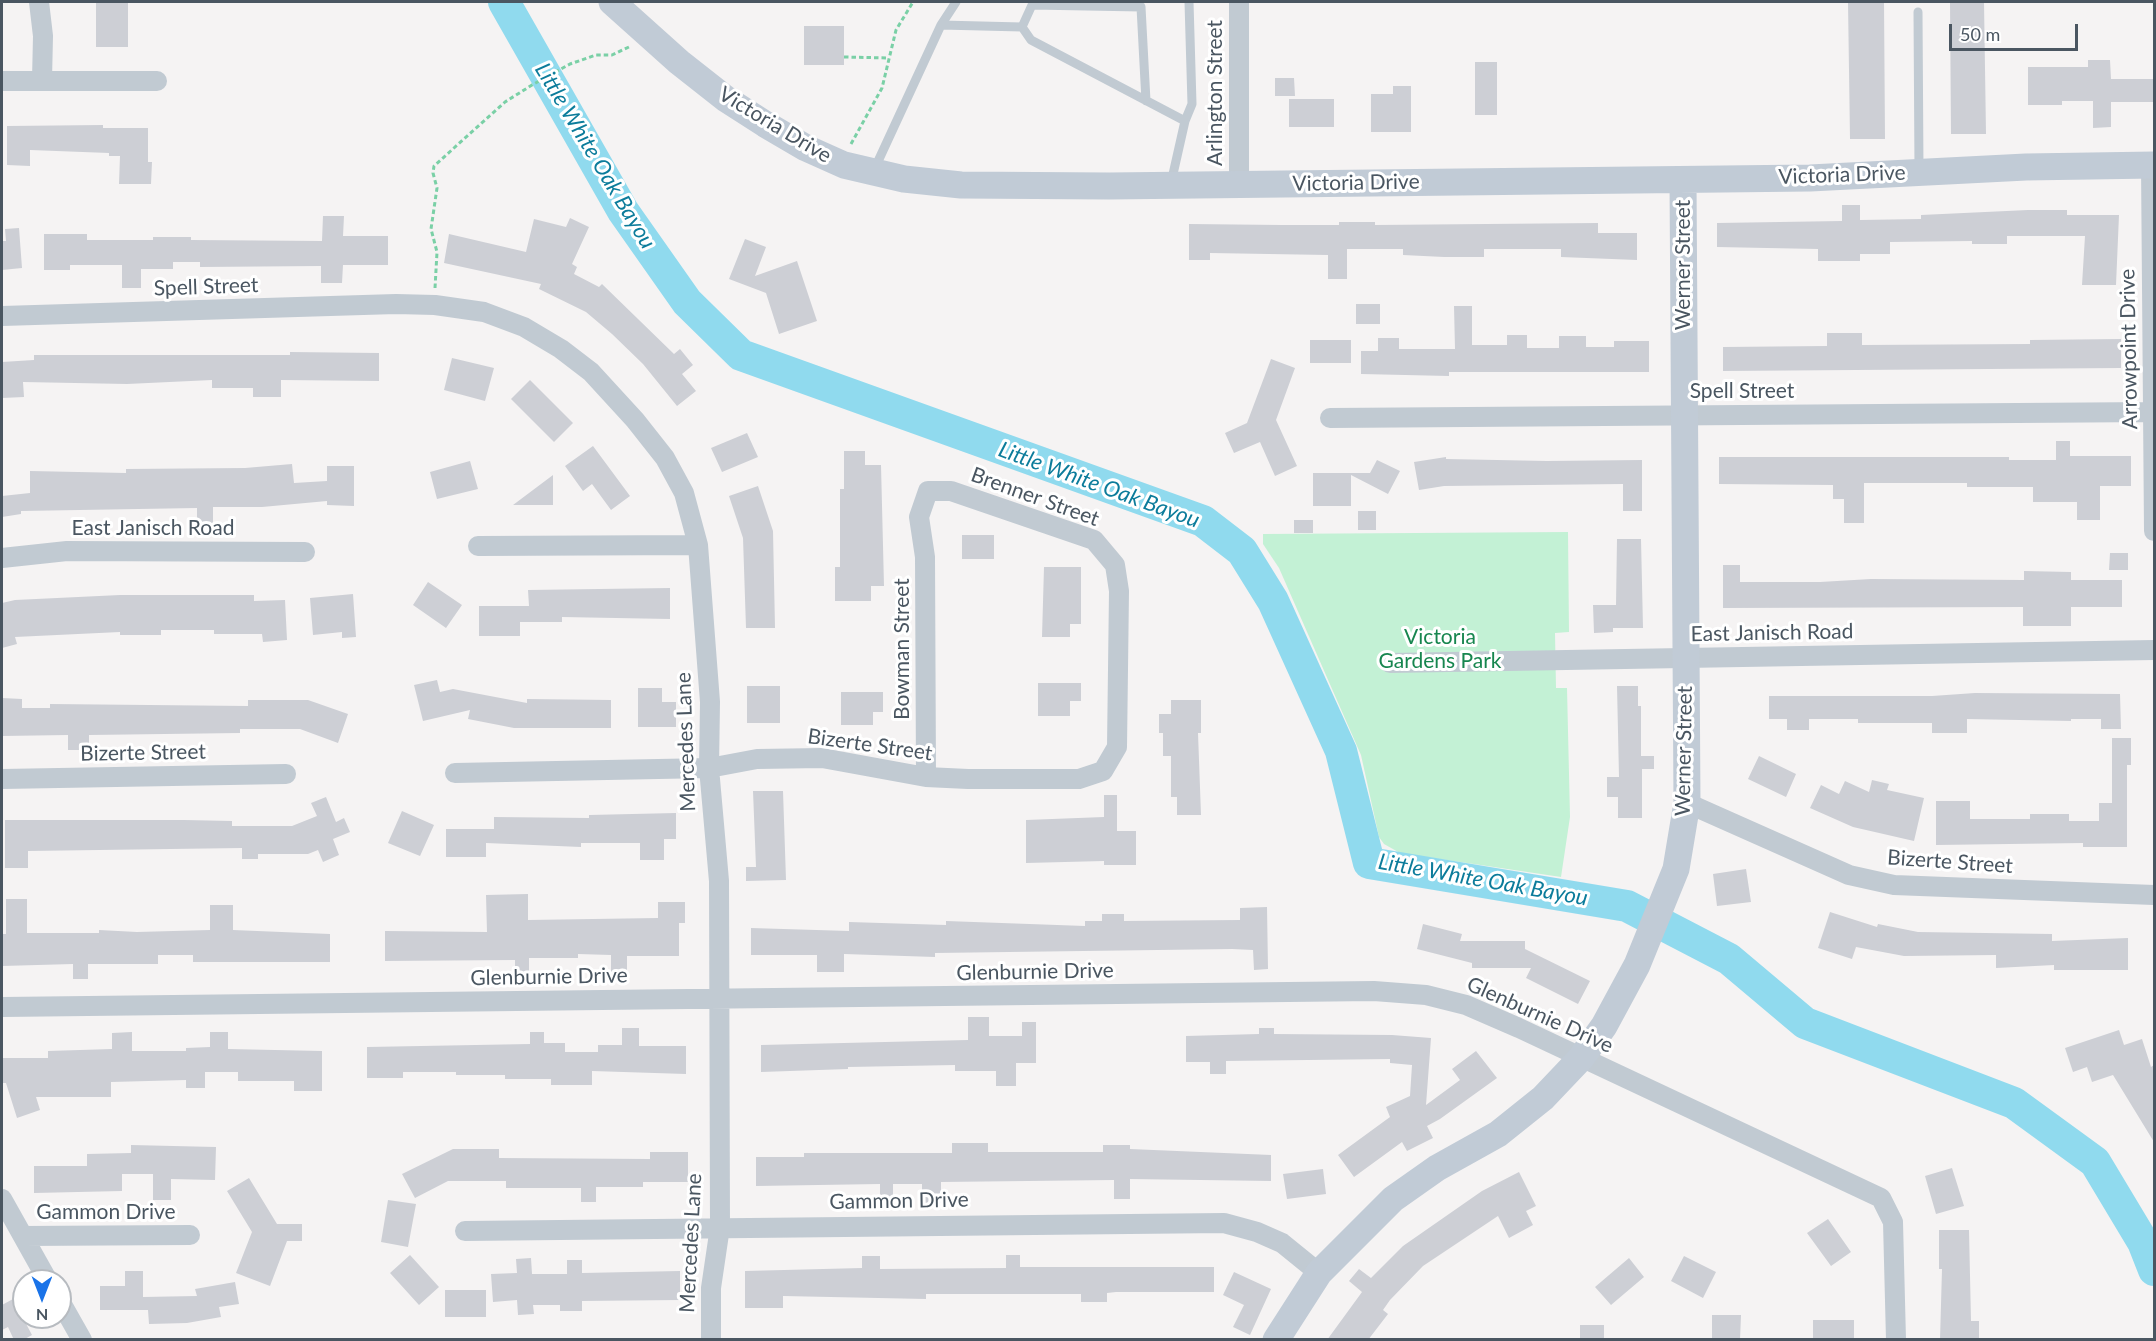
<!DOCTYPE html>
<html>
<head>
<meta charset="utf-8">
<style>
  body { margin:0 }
  #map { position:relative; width:2156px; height:1341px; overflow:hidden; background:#f5f3f3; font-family:Lato,sans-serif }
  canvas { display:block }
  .frame { position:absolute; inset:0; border:3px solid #4a5661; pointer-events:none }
  .north { position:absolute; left:12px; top:1269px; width:60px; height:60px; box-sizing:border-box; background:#fff; border:2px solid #b7bbc0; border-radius:50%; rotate:180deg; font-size:16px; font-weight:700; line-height:24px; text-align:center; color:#4a5661 }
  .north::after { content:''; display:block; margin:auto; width:21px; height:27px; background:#1a73e8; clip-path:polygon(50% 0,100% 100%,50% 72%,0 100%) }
  .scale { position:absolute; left:1949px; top:24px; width:129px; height:27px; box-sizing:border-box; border:3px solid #4a5661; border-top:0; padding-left:8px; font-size:18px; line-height:21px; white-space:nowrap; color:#4a5661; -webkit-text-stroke:4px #fff; paint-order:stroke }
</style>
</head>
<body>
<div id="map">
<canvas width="2156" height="1341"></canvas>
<div class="frame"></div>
<div class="north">N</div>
<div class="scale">50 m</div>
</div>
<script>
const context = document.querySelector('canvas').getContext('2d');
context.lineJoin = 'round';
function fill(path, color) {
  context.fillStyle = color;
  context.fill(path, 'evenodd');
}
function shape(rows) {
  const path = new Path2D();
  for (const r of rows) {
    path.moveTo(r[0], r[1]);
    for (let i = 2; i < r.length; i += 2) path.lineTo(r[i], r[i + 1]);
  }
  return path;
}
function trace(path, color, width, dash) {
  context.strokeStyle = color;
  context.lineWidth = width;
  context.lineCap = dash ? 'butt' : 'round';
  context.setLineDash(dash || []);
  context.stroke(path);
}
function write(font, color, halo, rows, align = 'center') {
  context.font = font + ' Lato,sans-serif';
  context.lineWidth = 6;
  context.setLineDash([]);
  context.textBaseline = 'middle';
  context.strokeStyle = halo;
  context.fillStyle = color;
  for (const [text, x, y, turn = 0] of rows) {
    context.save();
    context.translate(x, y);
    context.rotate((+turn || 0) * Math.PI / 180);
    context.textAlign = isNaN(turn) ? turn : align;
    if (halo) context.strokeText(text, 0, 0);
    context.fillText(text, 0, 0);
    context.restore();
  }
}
fill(shape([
  [1568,532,1569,632,1555,633,1556,688,1567,688,1570,817,1561,877,1400,853,1384,844,1379,837,1361,755,1279,568,1263,544,1263,534]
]), '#c3f1d5');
trace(shape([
  [504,2,623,211,687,302,741,355,1203,521,1242,551,1273,601,1341,751,1369,863,1627,906,1729,959,1805,1023,2014,1103,2095,1162,2143,1242,2154,1270]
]), '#90daee', 32);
fill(shape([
  [1848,2,1884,2,1885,139,1850,139],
  [1950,2,1984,2,1986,134,1951,134],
  [96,3,128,3,128,47,96,47],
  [804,26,844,26,844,65,804,65],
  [2088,60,2110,60,2111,79,2154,79,2154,102,2111,102,2111,127,2093,128,2093,101,2062,101,2062,105,2028,105,2028,67,2088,67],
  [1475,62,1497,62,1497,115,1475,115],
  [1275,78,1294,78,1295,96,1275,96],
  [1393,86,1411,86,1411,132,1371,132,1371,94,1393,94],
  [1289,99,1334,99,1334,127,1289,127],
  [103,125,103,128,148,128,148,162,152,162,151,184,119,184,120,156,109,156,109,153,30,150,30,166,7,165,7,126],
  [1842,205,1860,205,1860,220,1921,219,1921,215,2028,210,2067,210,2067,215,2119,215,2116,285,2082,285,2085,236,2007,236,2007,244,1972,244,1972,241,1890,242,1890,254,1860,254,1860,261,1818,261,1818,249,1717,247,1717,223,1842,221],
  [323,216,344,216,343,236,388,236,388,265,343,265,342,283,321,283,321,266,200,267,200,262,173,262,173,269,141,269,141,288,122,288,122,265,70,265,70,270,44,270,44,234,87,234,87,240,153,240,153,237,191,237,191,240,322,241],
  [570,218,589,227,572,264,577,267,574,274,599,287,602,284,674,354,680,349,693,365,682,374,696,391,677,406,643,364,612,334,586,312,539,289,541,284,444,263,449,234,526,252,534,219,566,227],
  [1339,222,1375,222,1375,225,1598,223,1598,233,1637,233,1637,260,1561,257,1561,249,1484,249,1484,257,1444,257,1403,255,1403,249,1347,249,1347,279,1328,279,1328,255,1210,253,1210,260,1189,260,1189,224,1282,225,1339,225],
  [19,228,22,268,2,270,2,241,6,241,5,229],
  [745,239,766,247,755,276,797,261,817,321,779,334,766,293,729,279],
  [1356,304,1380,304,1380,324,1356,324],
  [1454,306,1472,306,1472,345,1507,345,1507,335,1527,335,1527,348,1559,348,1559,336,1586,336,1586,347,1614,347,1614,341,1649,341,1649,372,1449,372,1449,376,1361,374,1361,351,1378,351,1378,338,1399,338,1399,349,1455,349],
  [1827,333,1862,333,1862,345,2030,344,2030,340,2121,339,2121,368,1723,371,1723,347,1827,346],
  [1310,340,1351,340,1351,363,1310,363],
  [290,352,379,353,379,381,281,380,281,397,253,397,253,388,212,388,212,380,127,384,23,382,24,397,2,398,2,362,34,360,34,355,290,355],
  [452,358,494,368,485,401,444,390],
  [1271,359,1295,368,1276,420,1297,466,1275,476,1260,442,1234,453,1225,433,1247,423],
  [530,380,573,423,554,442,511,399],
  [747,433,758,457,722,472,711,448],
  [2056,441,2070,441,2070,456,2131,456,2131,486,2100,486,2100,520,2077,520,2077,502,2033,502,2033,487,1967,487,1967,483,1864,483,1864,523,1844,523,1844,499,1833,499,1833,485,1719,484,1719,457,2009,457,2009,460,2056,460],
  [593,446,630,496,611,510,592,484,583,491,565,466],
  [844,451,865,451,865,465,881,465,884,586,871,586,871,601,835,601,835,567,840,567,840,489,844,489],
  [1446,457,1446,459,1547,461,1642,460,1642,511,1623,511,1623,484,1444,486,1419,490,1414,462],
  [1377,460,1400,471,1388,494,1351,475,1351,506,1313,506,1313,473,1370,473],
  [470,461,478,489,437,499,430,472],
  [292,464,294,483,327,481,327,466,354,466,354,506,327,505,327,501,262,507,213,507,213,528,197,528,197,508,21,511,21,514,2,517,2,496,30,493,30,471,126,473,126,469,245,468],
  [553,475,553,505,513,505],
  [758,486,773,531,775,628,746,628,743,538,729,496],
  [1358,511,1376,511,1376,530,1358,530],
  [1294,520,1313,520,1313,533,1294,533],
  [962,535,994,535,994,559,962,559],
  [1617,539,1641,539,1643,628,1613,628,1613,632,1594,633,1593,605,1616,605],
  [2110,553,2128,553,2128,570,2109,570],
  [1723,565,1740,565,1740,582,1820,582,1871,579,2024,580,2024,571,2071,572,2071,580,2122,580,2122,607,2071,607,2071,626,2023,626,2023,607,1723,608],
  [1044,567,1081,567,1081,624,1070,624,1070,637,1042,637],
  [428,582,462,605,446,628,413,605],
  [670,588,670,619,562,617,562,622,520,622,520,636,479,636,479,606,529,606,528,590],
  [353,594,356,637,342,638,342,632,313,635,310,598],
  [120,595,254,595,254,601,285,600,287,640,263,642,262,634,214,634,214,630,161,630,161,635,120,635,120,632,15,637,17,644,2,648,2,603,15,600],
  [437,680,440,692,453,689,527,703,527,699,611,700,611,728,514,728,468,719,470,710,423,721,414,685],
  [1038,683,1081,683,1081,701,1070,701,1070,716,1038,716],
  [747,686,780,686,780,723,747,723],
  [1617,686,1638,686,1638,706,1641,706,1641,756,1654,756,1654,769,1642,769,1642,818,1618,818,1618,797,1607,797,1607,777,1619,777],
  [638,688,662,688,662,702,676,702,676,727,638,727],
  [841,692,883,692,883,712,873,712,873,725,841,725],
  [1975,693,2120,694,2121,729,2101,729,2101,719,2071,719,2071,721,1967,719,1967,733,1932,733,1932,723,1858,723,1858,719,1809,719,1809,730,1787,730,1787,719,1769,719,1769,696,1932,696],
  [2,698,22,699,22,708,50,708,50,704,248,706,248,700,308,700,348,714,338,743,300,729,240,729,240,733,89,735,89,750,68,750,68,735,2,736],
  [1171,700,1201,700,1201,733,1198,733,1201,815,1177,815,1177,797,1171,797,1171,756,1163,756,1163,733,1159,733,1159,714,1171,714],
  [2112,738,2131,738,2131,765,2127,765,2127,847,2083,847,2083,843,1936,845,1936,801,1970,801,1970,819,2030,819,2030,814,2069,814,2069,821,2099,821,2099,803,2112,803],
  [1759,756,1796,774,1786,797,1748,779],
  [1872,780,1889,784,1887,790,1924,798,1914,841,1853,827,1810,808,1821,785,1839,794,1845,781,1869,792],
  [753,791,783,791,786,880,746,881,746,867,756,867],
  [1104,795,1117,795,1117,831,1136,831,1136,865,1104,865,1104,861,1026,863,1026,820,1104,817],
  [326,797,336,822,344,818,350,832,333,839,339,855,323,862,318,850,308,854,258,854,258,859,242,859,242,848,28,851,28,868,5,868,5,820,184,820,232,821,232,826,292,826,317,816,311,803],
  [402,811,434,825,420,856,388,843],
  [676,813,676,839,664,839,664,860,640,860,640,843,581,843,581,847,486,843,486,857,446,857,446,829,494,829,494,817,589,818,589,815],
  [1746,869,1751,902,1717,906,1713,874],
  [528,894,528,920,658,918,658,902,685,902,685,923,679,923,679,956,627,956,627,975,611,975,611,955,578,954,578,958,529,958,529,979,515,979,515,960,385,961,385,931,487,932,486,895],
  [6,899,27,899,27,933,99,933,99,930,137,932,210,930,210,905,233,905,233,930,330,934,330,962,193,962,193,955,158,955,158,964,88,964,88,979,73,979,73,964,2,966,2,934,6,934],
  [1267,907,1268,969,1254,970,1253,950,1232,949,935,953,935,957,844,954,844,972,817,972,817,955,751,955,751,928,849,931,849,922,946,925,946,921,1085,926,1085,921,1102,921,1102,914,1124,914,1124,921,1240,920,1240,908],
  [1830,912,1877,927,1878,924,1918,932,2052,934,2052,941,2128,938,2128,970,2054,970,2054,965,1996,968,1996,955,1904,956,1856,947,1852,959,1818,948],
  [1423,924,1462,934,1460,941,1525,941,1525,949,1590,981,1578,1004,1526,978,1531,968,1472,968,1472,963,1417,949],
  [968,1017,989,1017,989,1036,1022,1036,1022,1022,1036,1022,1036,1063,1016,1063,1016,1086,996,1086,996,1071,955,1071,955,1065,848,1067,848,1069,761,1072,761,1045,968,1040],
  [622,1028,639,1028,639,1046,686,1046,686,1074,592,1071,592,1085,551,1085,551,1079,505,1079,505,1075,456,1075,456,1072,403,1072,403,1078,367,1078,367,1047,530,1044,530,1032,544,1032,544,1043,565,1043,565,1052,598,1052,598,1045,622,1045],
  [1259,1028,1274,1028,1274,1034,1392,1035,1431,1038,1426,1105,1460,1080,1452,1069,1476,1051,1497,1078,1440,1119,1427,1126,1433,1138,1407,1151,1402,1142,1354,1177,1338,1155,1390,1117,1386,1107,1410,1096,1412,1065,1390,1063,1390,1059,1226,1061,1226,1074,1210,1074,1210,1062,1186,1062,1186,1036,1259,1034],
  [2119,1030,2124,1045,2142,1039,2151,1067,2154,1065,2154,1142,2113,1075,2092,1082,2087,1067,2073,1072,2065,1048],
  [132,1032,132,1051,186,1051,186,1048,210,1047,210,1032,228,1032,228,1049,322,1051,322,1091,294,1091,294,1081,238,1081,238,1072,205,1072,205,1088,186,1088,186,1080,111,1082,111,1097,36,1097,40,1110,17,1118,6,1083,2,1083,2,1058,48,1058,48,1051,112,1049,112,1033],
  [952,1143,988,1143,988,1152,1103,1152,1103,1145,1130,1145,1130,1149,1271,1155,1271,1181,1130,1179,1130,1199,1114,1199,1114,1180,941,1182,941,1203,922,1203,922,1184,893,1184,893,1197,880,1198,880,1184,756,1186,756,1157,804,1157,804,1153,952,1153],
  [131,1145,216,1147,215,1180,171,1179,171,1200,153,1200,153,1174,122,1174,122,1191,34,1193,34,1166,87,1166,87,1154,131,1153],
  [453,1149,499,1149,499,1158,650,1159,650,1152,688,1152,688,1182,643,1182,643,1187,596,1187,596,1202,581,1202,581,1188,506,1188,506,1181,448,1181,415,1198,402,1174],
  [1952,1168,1964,1206,1936,1214,1925,1176],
  [1323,1169,1326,1194,1287,1199,1283,1174],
  [1519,1172,1536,1206,1526,1211,1533,1225,1509,1238,1498,1216,1423,1266,1390,1300,1383,1310,1388,1314,1368,1340,1327,1340,1362,1292,1349,1281,1359,1269,1371,1278,1403,1246,1482,1191],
  [249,1178,277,1224,302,1224,302,1241,287,1241,270,1286,236,1273,252,1232,227,1191],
  [388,1200,416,1204,408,1247,381,1242],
  [1828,1219,1851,1252,1831,1266,1807,1233],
  [1939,1230,1969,1230,1971,1321,1979,1321,1979,1340,1940,1340,1942,1269,1939,1269],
  [410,1255,439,1287,419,1305,390,1273],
  [1006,1255,1020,1255,1020,1267,1214,1267,1214,1292,1116,1292,1107,1293,1107,1302,1081,1302,1081,1294,926,1294,926,1299,783,1296,783,1308,745,1308,745,1271,862,1268,862,1256,880,1256,880,1269,1006,1268],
  [1684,1256,1716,1272,1703,1298,1671,1281],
  [531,1258,532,1274,567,1274,567,1260,582,1260,582,1273,680,1271,680,1300,582,1301,582,1311,560,1311,560,1305,533,1305,534,1314,518,1315,517,1300,493,1302,491,1274,517,1273,516,1259],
  [1629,1258,1644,1277,1611,1305,1595,1287],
  [125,1271,143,1271,143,1297,197,1296,195,1289,235,1282,239,1304,219,1307,221,1317,187,1323,149,1324,148,1310,100,1310,100,1286,125,1286],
  [1234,1272,1271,1289,1250,1335,1233,1327,1244,1305,1223,1295],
  [445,1290,486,1290,486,1317,445,1317],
  [13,1299,32,1335,23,1340,14,1340,8,1327,2,1330,2,1305],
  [1712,1315,1741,1315,1740,1340,1712,1340],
  [1813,1320,1854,1320,1854,1340,1813,1340],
  [1580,1325,1604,1325,1604,1340,1580,1340]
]), '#cdcfd5');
trace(shape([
  [844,57,889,58],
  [851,144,882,88,896,30,913,2],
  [435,288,437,252,431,229,437,188,433,173,434,166,505,102,532,85,570,64,596,55,612,55,631,46]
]), '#7ad0a6', 3, [4.5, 3]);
trace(shape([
  [956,2,941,25,1022,27],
  [1918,12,1919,170],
  [1022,27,1032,5,1141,7,1146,101],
  [1022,27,1031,40,1185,121],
  [874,170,941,25],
  [1171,183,1185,121,1192,104,1189,2]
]), '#c1cad2', 9);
trace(shape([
  [39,2,43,36,42,80],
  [1239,2,1239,184],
  [2,81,157,81],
  [2151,165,2154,531],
  [2,316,396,304,435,305,484,312,524,327,561,349,591,372,635,420,665,458,684,493,698,545,710,702,709,768,719,881,720,1227,711,1288,711,1340],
  [1330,418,2154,412],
  [478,546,698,545],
  [2,558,67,551,305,552],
  [1390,663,2154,650],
  [455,773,709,768,757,759,822,758,926,777,968,779,1079,779,1103,771,1117,747,1119,591,1115,565,1094,540,951,491,928,491,919,517,925,557,926,777],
  [2,779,286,774],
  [1687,803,1849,875,1894,885,2154,895],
  [2,1007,1374,991,1426,995,1466,1005,1519,1028,1881,1198,1893,1222,1896,1340],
  [2,1199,48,1281],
  [465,1231,1224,1223,1257,1232,1282,1243,1319,1273],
  [23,1236,190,1235],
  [60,1301,82,1340]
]), '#c1cad2', 20);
trace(shape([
  [612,2,679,62,726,99,765,124,806,148,844,165,904,179,961,185,1109,186,1810,178,2026,167,2154,165],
  [1276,1340,1319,1273,1393,1199,1437,1168,1498,1134,1543,1098,1581,1058,1604,1026,1637,965,1676,869,1687,803,1683,180]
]), '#c1cbd6', 27);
write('21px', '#4a5661', '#fff', [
  ["Arlington Street",1215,93,-90],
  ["Victoria Drive",775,125,31],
  ["Victoria Drive",1842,175,-2],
  ["Victoria Drive",1356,183,-1],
  ["Werner Street",1683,265,-90],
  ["Spell Street",206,287,-2],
  ["Arrowpoint Drive",2129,349,-91],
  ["Spell Street",1742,391],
  ["Brenner Street",1035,497,20],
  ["East Janisch Road",153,528],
  ["East Janisch Road",1772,633,-1],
  ["Bowman Street",902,649,-90],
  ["Mercedes Lane",686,742,-92],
  ["Bizerte Street",870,745,8],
  ["Werner Street",1684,751,-89],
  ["Bizerte Street",143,753,-1],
  ["Bizerte Street",1950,862,4],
  ["Glenburnie Drive",1035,972,-1],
  ["Glenburnie Drive",549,977,-1],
  ["Glenburnie Drive",1540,1015,24],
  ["Gammon Drive",899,1201,-1],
  ["Gammon Drive",106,1212],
  ["Mercedes Lane",691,1243,-87]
]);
write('21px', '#17864f', '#fff', [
  ["Victoria",1440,637],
  ["Gardens Park",1440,661]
]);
write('italic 22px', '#0c7c9b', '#fff', [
  ["Little White Oak Bayou",595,156,59],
  ["Little White Oak Bayou",1099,485,20],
  ["Little White Oak Bayou",1483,880,10]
]);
</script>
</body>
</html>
